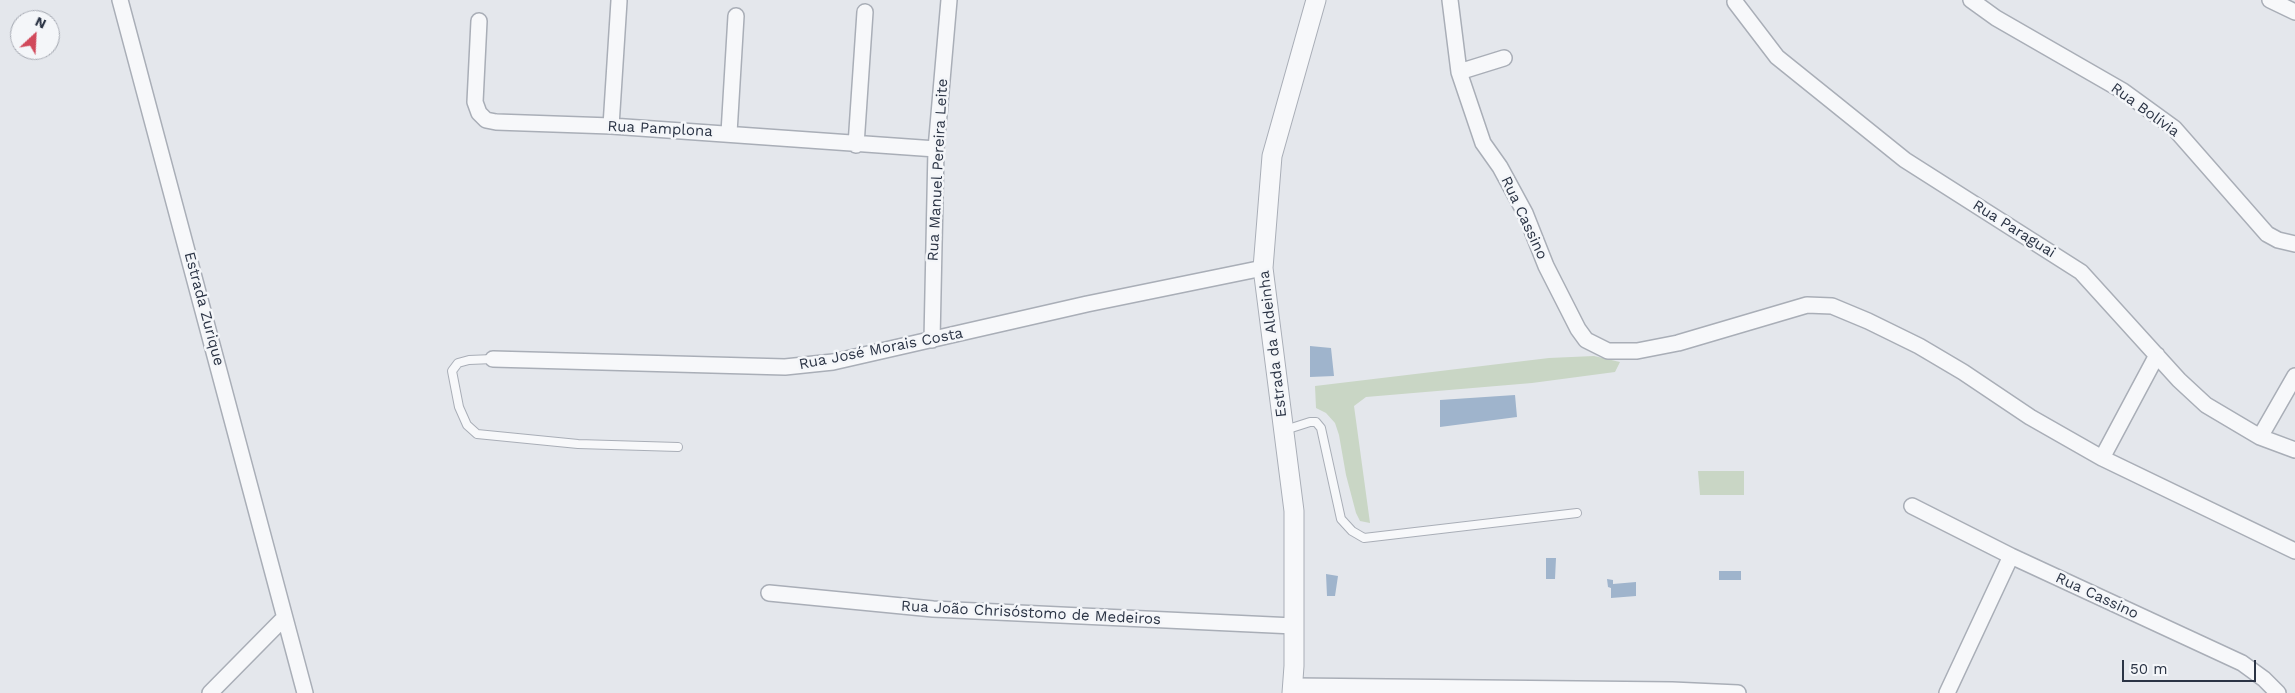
<!DOCTYPE html>
<html>
<head>
<meta charset="utf-8">
<style>
  body { margin:0 }
  #map { position:relative; width:2295px; height:693px; overflow:hidden; background:#e4e7ec; font-family:"Work Sans",sans-serif }
  canvas { display:block }
  .north { position:absolute; left:10px; top:10px; width:50px; height:50px; box-sizing:border-box; background:#f4f6f9; border:1px solid #a4a8b1; border-radius:50%; rotate:25deg; font-size:14px; font-weight:700; line-height:20px; text-align:center; color:#2b3445 }
  .north::after { content:''; display:block; margin:auto; width:18px; height:22px; background:#d1495b; clip-path:polygon(50% 0,100% 100%,50% 72%,0 100%) }
  .scale { position:absolute; left:2122px; top:660px; width:134px; height:22px; box-sizing:border-box; border:2px solid #2b3445; border-top:0; padding-left:6px; font-size:15px; line-height:18px; white-space:nowrap; color:#2b3445; -webkit-text-stroke:4px #f4f6f9; paint-order:stroke }
</style>
</head>
<body>
<div id="map">
<canvas width="2295" height="693"></canvas>
<div class="north">N</div>
<div class="scale">50 m</div>
</div>
<script>
const context = document.querySelector('canvas').getContext('2d');
context.lineJoin = 'round';
function fill(path, color) {
  context.fillStyle = color;
  context.fill(path, 'evenodd');
}
function shape(rows) {
  const path = new Path2D();
  for (const r of rows) {
    path.moveTo(r[0], r[1]);
    for (let i = 2; i < r.length; i += 2) path.lineTo(r[i], r[i + 1]);
  }
  return path;
}
function trace(path, color, width, dash) {
  context.strokeStyle = color;
  context.lineWidth = width;
  context.lineCap = dash ? 'butt' : 'round';
  context.setLineDash(dash || []);
  context.stroke(path);
}
function write(font, color, halo, rows, align = 'center') {
  context.font = font + ' "Work Sans",sans-serif';
  context.lineWidth = 5;
  context.setLineDash([]);
  context.textBaseline = 'middle';
  context.strokeStyle = halo;
  context.fillStyle = color;
  for (const [text, x, y, turn = 0] of rows) {
    context.save();
    context.translate(x, y);
    context.rotate((+turn || 0) * Math.PI / 180);
    context.textAlign = isNaN(turn) ? turn : align;
    if (halo) context.strokeText(text, 0, 0);
    context.fillText(text, 0, 0);
    context.restore();
  }
}
fill(shape([
  [1594,356,1620,362,1615,372,1532,383,1366,397,1354,406,1370,523,1360,521,1356,513,1346,475,1339,435,1335,423,1326,413,1316,408,1315,386,1549,358],
  [1698,471,1744,471,1744,495,1700,495]
]), '#c9d6c5');
fill(shape([
  [1310,346,1331,348,1334,376,1310,377],
  [1515,395,1517,417,1440,427,1440,400],
  [1556,558,1555,579,1546,579,1546,558],
  [1719,571,1741,571,1741,580,1719,580],
  [1326,574,1338,576,1335,596,1327,596],
  [1607,579,1613,580,1613,584,1636,582,1636,596,1611,598,1611,588,1608,587]
]), '#9fb4cc');
const service = shape([
  [493,359,469,360,458,363,452,371,459,407,467,425,477,434,578,444,678,447],
  [1285,430,1310,422,1316,422,1321,428,1341,519,1352,531,1364,538,1577,513]
]);
const minor = shape([
  [120,0,305,693],
  [1450,0,1459,72,1483,143,1500,167,1525,213,1546,266,1578,329,1586,340,1608,351,1637,351,1678,343,1807,305,1832,306,1868,321,1919,346,1963,372,2030,417,2102,458,2295,551],
  [1971,0,1996,18,2123,91,2174,128,2267,234,2278,240,2295,244],
  [2270,0,2295,12],
  [1735,2,1777,57,1905,160,2081,272,2179,380,2206,405,2260,437,2295,450],
  [479,21,475,102,479,113,486,120,496,122,611,126,936,149],
  [1459,72,1504,58],
  [611,126,619,1],
  [729,133,736,16],
  [856,145,865,12],
  [932,340,936,149,949,0],
  [493,359,785,367,833,362,1087,304,1263,268],
  [2260,437,2295,376],
  [2102,458,2157,355],
  [1912,506,2011,556,2242,663,2264,679,2278,693],
  [769,593,933,609,1294,626],
  [1293,686,1672,690,1738,693],
  [210,693,284,618],
  [1947,693,2011,556]
]);
const tertiary = shape([
  [1292,693,1294,666,1294,511,1263,268,1272,156,1316,0]
]);
trace(service, '#a9aeb7', 10);
trace(minor, '#a9aeb7', 18);
trace(tertiary, '#a9aeb7', 21);
trace(service, '#f7f8fa', 8);
trace(minor, '#f7f8fa', 15);
trace(tertiary, '#f7f8fa', 19);
write('15px', '#2b3445', '#f4f6f9', [
  ["Rua Bolívia",2145,110,36],
  ["Rua Pamplona",660,129,3],
  ["Rua Manuel Pereira Leite",938,170,-87],
  ["Rua Cassino",1524,218,65],
  ["Rua Paraguai",2014,229,32],
  ["Estrada Zurique",204,309,75],
  ["Estrada da Aldeinha",1273,344,-97],
  ["Rua José Morais Costa",881,349,-11],
  ["Rua Cassino",2097,596,25],
  ["Rua João Chrisóstomo de Medeiros",1031,613,3]
]);
</script>
</body>
</html>
